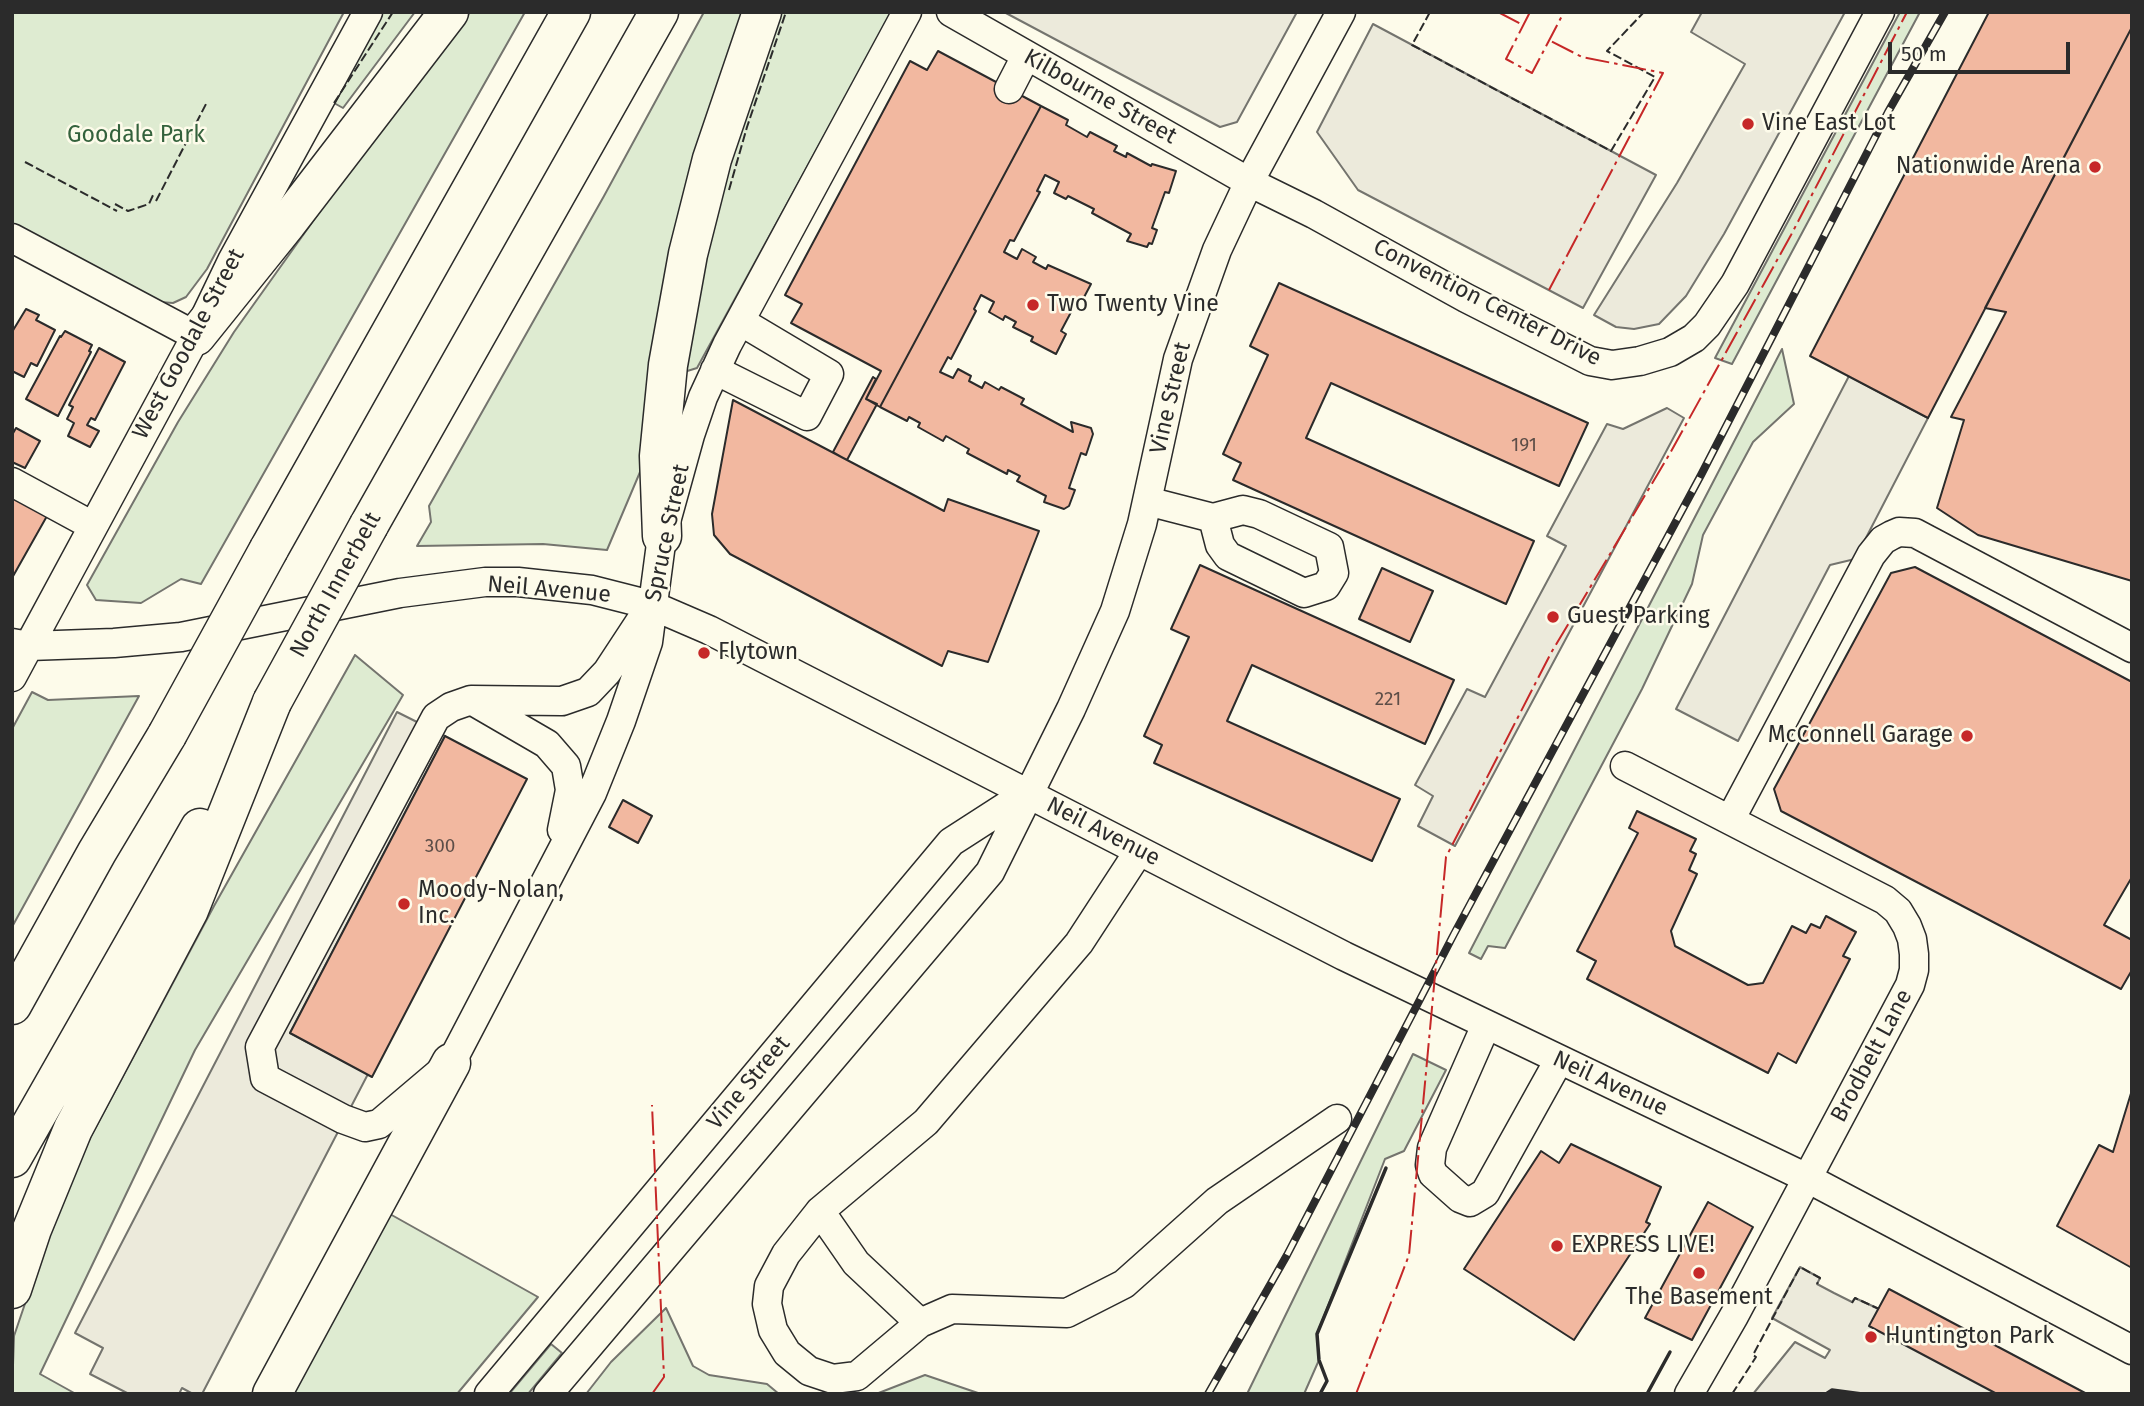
<!DOCTYPE html>
<html>
<head>
<meta charset="utf-8">
<style>
  body { margin:0 }
  #map { position:relative; width:2144px; height:1406px; overflow:hidden; background:#fdfbea; font-family:"Fira Sans",sans-serif }
  canvas { display:block }
  .frame { position:absolute; inset:0; border:14px solid #2b2b2b; pointer-events:none }
  .scale { position:absolute; left:1888px; top:42px; width:182px; height:32px; box-sizing:border-box; border:4px solid #2b2b2b; border-top:0; padding-left:9px; font-size:21px; line-height:24px; white-space:nowrap; color:#2b2b2b; -webkit-text-stroke:5px #fdfbea; paint-order:stroke }
</style>
</head>
<body>
<div id="map">
<canvas width="2144" height="1406"></canvas>
<div class="frame"></div>
<div class="scale">50 m</div>
</div>
<script>
const context = document.querySelector('canvas').getContext('2d');
context.lineJoin = 'round';
function fill(path, color) {
  context.fillStyle = color;
  context.fill(path, 'evenodd');
}
function shape(rows) {
  const path = new Path2D();
  for (const r of rows) {
    path.moveTo(r[0], r[1]);
    for (let i = 2; i < r.length; i += 2) path.lineTo(r[i], r[i + 1]);
  }
  return path;
}
function trace(path, color, width, dash) {
  context.strokeStyle = color;
  context.lineWidth = width;
  context.lineCap = dash ? 'butt' : 'round';
  context.setLineDash(dash || []);
  context.stroke(path);
}
function write(font, color, halo, rows, align = 'center') {
  context.font = font + ' "Fira Sans",sans-serif';
  context.lineWidth = 5;
  context.setLineDash([]);
  context.textBaseline = 'middle';
  context.strokeStyle = halo;
  context.fillStyle = color;
  for (const [text, x, y, turn = 0] of rows) {
    context.save();
    context.translate(x, y);
    context.rotate((+turn || 0) * Math.PI / 180);
    context.textAlign = isNaN(turn) ? turn : align;
    if (halo) context.strokeText(text, 0, 0);
    context.fillText(text, 0, 0);
    context.restore();
  }
}
const green = shape([
  [12,12,344,12,207,269,186,297,173,303,160,302,12,223,12,12],
  [382,12,415,12,343,108,334,103,382,12],
  [470,12,525,12,201,584,181,579,141,603,96,600,87,585,178,422,234,332,333,193,470,12],
  [704,12,746,12,643,465,607,550,543,544,417,546,431,522,429,506,604,196,704,12],
  [780,12,892,12,697,368,684,372,702,273,729,167,780,12],
  [1900,12,1920,12,1732,364,1715,358,1900,12],
  [1782,349,1794,404,1753,442,1703,535,1692,584,1642,689,1505,948,1488,946,1481,959,1469,953,1782,349],
  [355,655,403,695,195,1050,40,1374,76,1394,12,1394,14,1336,48,1236,82,1153,214,906,355,655],
  [32,692,48,700,139,696,12,927,12,729,32,692],
  [1413,1054,1446,1070,1404,1151,1385,1159,1317,1334,1319,1360,1304,1394,1247,1394,1413,1054],
  [381,1209,538,1297,457,1394,290,1394,381,1209],
  [666,1308,693,1366,709,1375,767,1384,779,1394,586,1394,611,1362,666,1308],
  [551,1344,562,1353,528,1394,509,1394,551,1344],
  [925,1375,978,1393,979,1394,876,1394,925,1375]
]);
fill(green, '#deebd1');
trace(green, '#74746e', 2);
const parking = shape([
  [1004,12,1297,12,1237,122,1220,127,1004,12],
  [1702,12,1845,12,1724,234,1686,296,1659,324,1634,329,1616,327,1594,315,1677,183,1745,64,1691,32,1702,12],
  [1373,24,1656,175,1583,308,1358,190,1317,132,1373,24],
  [1849,376,1928,418,1855,559,1830,565,1738,741,1676,709,1849,376],
  [1667,408,1684,418,1455,846,1418,826,1433,796,1415,785,1467,689,1485,697,1566,546,1547,536,1607,424,1623,429,1667,408],
  [397,712,445,736,290,1033,368,1074,202,1394,193,1394,182,1388,179,1394,129,1394,90,1374,103,1348,75,1333,397,712],
  [1800,1267,1820,1278,1817,1284,1834,1293,1852,1302,1855,1298,1879,1309,1997,1394,1753,1394,1795,1342,1825,1358,1830,1350,1772,1318,1800,1267]
]);
fill(parking, '#eceadb');
trace(parking, '#74746e', 2);
const building = shape([
  [1989,12,2132,12,2132,27,1928,418,1810,356,1989,12],
  [2132,27,2132,581,1978,535,1937,508,1964,420,1951,417,2006,312,1985,308,2132,27],
  [938,51,1041,106,880,407,866,399,881,371,791,323,802,304,785,295,910,61,927,70,938,51],
  [1041,106,1068,120,1066,125,1087,137,1090,132,1117,146,1114,151,1126,157,1127,153,1151,166,1152,164,1176,171,1169,193,1165,192,1152,228,1157,230,1152,244,1149,243,1147,247,1127,241,1131,234,1092,213,1094,209,1068,196,1066,199,1054,193,1059,182,1045,175,1037,191,1040,192,1014,241,1010,240,1004,252,1017,259,1022,249,1036,257,1033,262,1046,269,1048,265,1091,284,1082,301,1078,299,1061,331,1066,334,1056,354,1031,341,1033,337,1013,327,1016,322,1005,316,1003,320,989,312,994,302,981,295,974,309,976,311,951,359,948,357,940,372,953,378,958,369,971,376,969,381,982,388,985,382,999,390,1001,387,1024,399,1021,404,1073,432,1071,422,1091,428,1093,434,1086,455,1081,453,1069,488,1075,490,1069,506,1064,509,1044,502,1046,496,1017,481,1020,476,1008,470,1007,474,967,453,969,449,946,436,943,441,918,427,920,423,909,417,907,421,880,407,1041,106],
  [1279,283,1588,423,1559,486,1331,383,1306,438,1534,541,1506,604,1233,480,1241,463,1223,454,1268,355,1250,346,1279,283],
  [26,309,39,315,36,320,55,330,37,366,31,363,24,377,12,371,12,332,26,309],
  [65,331,92,345,89,351,91,352,58,416,26,399,60,336,61,337,65,331],
  [99,348,125,362,95,420,91,418,87,425,99,431,90,447,68,436,74,423,67,419,73,407,69,405,99,348],
  [873,377,876,379,866,399,877,404,847,460,833,452,873,377],
  [733,400,944,511,948,499,1039,531,988,662,948,651,942,666,730,554,714,535,712,514,733,400],
  [16,428,40,441,25,468,12,462,12,435,16,428],
  [12,497,47,516,12,578,12,497],
  [1200,565,1454,680,1425,744,1252,665,1227,721,1400,799,1372,861,1154,763,1162,745,1144,736,1189,637,1171,629,1200,565],
  [1915,567,2132,682,2132,877,2104,925,2132,940,2132,970,2121,989,1781,811,1774,789,1891,573,1915,567],
  [1382,568,1433,591,1410,642,1359,619,1382,568],
  [445,736,527,779,372,1077,290,1033,445,736],
  [623,800,652,816,638,843,609,827,623,800],
  [1637,811,1696,839,1690,851,1696,854,1689,870,1697,874,1671,931,1675,946,1748,985,1763,983,1792,926,1806,933,1811,924,1820,928,1826,916,1856,932,1843,956,1850,959,1796,1063,1778,1053,1768,1073,1587,979,1596,961,1577,951,1638,833,1629,828,1637,811],
  [2132,1090,2132,1268,2057,1226,2099,1145,2113,1152,2132,1090],
  [1571,1144,1661,1187,1646,1222,1650,1224,1574,1340,1464,1269,1541,1151,1559,1163,1571,1144],
  [1708,1202,1753,1227,1692,1340,1645,1318,1708,1202],
  [1889,1289,2087,1394,1997,1394,1869,1326,1889,1289]
]);
fill(building, '#f2b8a0');
trace(building, '#2b2b2b', 2);
const minor = shape([
  [951,12,1249,182,1314,214,1466,298,1590,361,1612,365,1640,361,1670,352,1694,338,1707,325,1735,284,1880,12],
  [1009,89,1026,56],
  [12,238,196,336],
  [715,370,807,416,829,374,740,321],
  [12,482,93,526],
  [1147,501,1213,518,1220,545,1228,556,1304,593,1326,586,1334,573,1329,547,1259,514,1243,510,1213,518],
  [651,605,607,672,588,692,562,701,471,700,451,707,436,717,260,1047,265,1078,343,1119,365,1127,379,1124,451,1063,592,793,621,721,648,642,662,536,690,435,703,397,727,345,907,12],
  [12,643,29,646,114,643,181,637,400,593,485,582,518,582,592,590,651,605,709,630,1344,956,1807,1178,2132,1350],
  [12,677,196,336,232,261,368,12],
  [473,701,547,744,566,766,570,790,562,830],
  [1625,766,1885,900,1898,911,1907,926,1912,939,1914,954,1914,970,1910,985,1734,1316,1689,1394],
  [1730,820,1871,555,1883,540,1892,535,1899,532,1915,533,2132,648],
  [1139,851,1079,943,926,1122,820,1211,786,1254,769,1286,767,1304,773,1330,787,1353,809,1371,833,1379,857,1376,920,1323,952,1309,1067,1313,1124,1284,1217,1201,1337,1119],
  [1486,1025,1432,1148,1430,1165,1433,1174,1460,1198,1470,1202,1485,1193,1559,1060],
  [820,1211,856,1263,920,1323],
  [489,1394,951,842,1027,793],
  [548,1394,990,872,1071,709,1115,611,1142,524,1178,359,1217,250,1249,182,1341,12]
]);
const highway = shape([
  [196,336,287,223,449,12],
  [369,525,659,12],
  [662,536,659,456,668,365,688,254,712,159,762,12],
  [269,549,571,12],
  [12,1005,97,852,167,735],
  [12,1158,200,828],
  [12,1289,32,1229,73,1129,189,910,272,702],
  [272,1394,451,1063]
]);
trace(minor, '#2b2b2b', 31);
trace(highway, '#2b2b2b', 41);
trace(minor, '#fdfbea', 28);
trace(highway, '#fdfbea', 38);
const rail = shape([
  [1208,1394,1287,1255,1454,934,1701,475,1888,112,1945,12]
]);
trace(rail, '#2b2b2b', 8);
trace(rail, '#fdfbea', 5, [16]);
const highwayBridge = shape([
  [272,702,369,525],
  [167,735,269,549]
]);
trace(highwayBridge, '#2b2b2b', 41, []);
trace(highwayBridge, '#fdfbea', 38);
trace(shape([
  [1430,12,1412,45,1611,151,1655,77,1607,51,1644,12],
  [334,103,393,12],
  [25,162,117,211],
  [729,190,747,127,786,12],
  [156,201,206,104],
  [115,204,128,211,149,204,154,193],
  [1852,1303,1855,1298,1879,1309],
  [1732,1394,1756,1357,1753,1355,1800,1267,1820,1278,1817,1284]
]), '#2b2b2b', 2, [9, 3.5]);
trace(shape([
  [1320,1394,1327,1381,1319,1360,1317,1334,1386,1168],
  [1647,1394,1670,1352],
  [1826,1394,1832,1390,1862,1394]
]), '#2b2b2b', 3.5);
trace(shape([
  [1498,12,1523,25],
  [1530,12,1506,59,1532,73,1564,12],
  [1549,290,1663,73,1582,57,1549,40],
  [652,1394,664,1377,652,1105],
  [1356,1394,1409,1255,1446,857,1551,653,1669,455,1791,235,1907,12]
]), '#c62828', 2, [24, 5, 3.5, 5]);
for (const [x, y, r, color] of [
  [1748,124,7,"#c62828"],
  [2095,167,7,"#c62828"],
  [1033,305,7,"#c62828"],
  [1553,617,7,"#c62828"],
  [704,653,7,"#c62828"],
  [1967,736,7,"#c62828"],
  [404,904,7,"#c62828"],
  [1557,1246,7,"#c62828"],
  [1699,1273,7,"#c62828"],
  [1871,1337,7,"#c62828"]
]) {
  const dot = new Path2D();
  dot.arc(x, y, r, 0, 2 * Math.PI);
  context.fillStyle = color;
  context.fill(dot);
  trace(dot, '#fdfbea', 2.5);
}
write('19px', '#5d4e48', null, [
  ["191",1524,446],
  ["221",1388,700],
  ["300",440,847]
]);
write('23px', '#2b2b2b', '#fdfbea', [
  ["Kilbourne Street",1100,97,29],
  ["Convention Center Drive",1487,303,27],
  ["West Goodale Street",189,344,-62],
  ["Vine Street",1171,398,-77],
  ["Spruce Street",668,533,-78],
  ["North Innerbelt",336,585,-61],
  ["Neil Avenue",549,590,5],
  ["Neil Avenue",1103,832,27],
  ["Brodbelt Lane",1872,1056,-62],
  ["Vine Street",749,1083,-50],
  ["Neil Avenue",1610,1084,25]
]);
write('23px', '#2b2b2b', '#fdfbea', [
  ["Vine East Lot",1762,124],
  ["Nationwide Arena",2081,167,"right"],
  ["Two Twenty Vine",1047,305],
  ["Guest Parking",1567,617],
  ["Flytown",718,653],
  ["McConnell Garage",1953,736,"right"],
  ["Moody-Nolan,",418,891],
  ["Inc.",418,917],
  ["EXPRESS LIVE!",1571,1246],
  ["The Basement",1699,1298,"center"],
  ["Huntington Park",1885,1337]
], 'left');
write('23px', '#34623c', '#fdfbea', [
  ["Goodale Park",136,136]
]);
</script>
</body>
</html>
